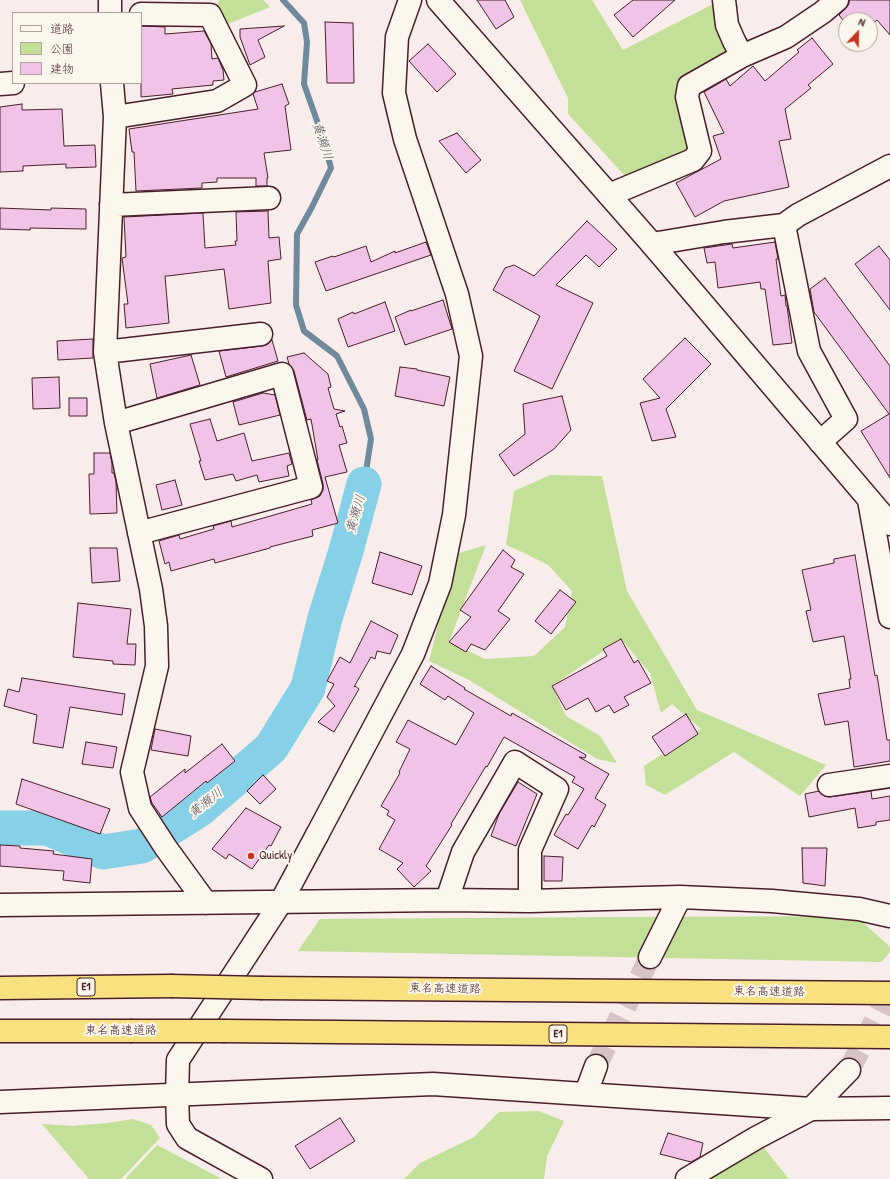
<!DOCTYPE html>
<meta charset="utf-8">
<style>
body{margin:0}
#map{position:relative;width:890px;height:1179px;overflow:hidden;background:#f9edeb;font-family:"Patrick Hand","Klee One",sans-serif}
canvas{display:block}
.legend{position:absolute;left:12px;top:12px;width:130px;height:72px;box-sizing:border-box;background:#fbf7ec;border:1px solid #b4a19f;margin:0;padding:5px 7px;list-style:none;font-size:12px;color:#4a1f2b}
.legend li{display:flex;align-items:center;gap:8px;height:20px}
.legend b{width:20px;border:1px solid #b4a19f}
.north{position:absolute;left:838px;top:12px;width:40px;height:40px;box-sizing:border-box;background:#fbf7ec;border:1px solid #b4a19f;border-radius:50%;rotate:22deg;font-size:11px;font-weight:700;line-height:16px;text-align:center;color:#4a1f2b}
.north::after{content:'';display:block;margin:auto;width:14px;height:18px;background:#c8321e;clip-path:polygon(50% 0,100% 100%,50% 72%,0 100%)}
</style>
<div id="map">
<canvas width="890" height="1179"></canvas>
<ul class="legend">
<li><b style="height:5px;background:#fbf7ec"></b>道路</li>
<li><b style="height:11px;background:#c2e098"></b>公園</li>
<li><b style="height:11px;background:#f1c3e6"></b>建物</li>
</ul>
<div class="north">N</div>
</div>
<script>
const g = document.querySelector('canvas').getContext('2d');
g.lineJoin = 'round';
function fill(path, color) {
  g.fillStyle = color;
  g.fill(path, 'evenodd');
}
function poly(rows) {
  const path = new Path2D();
  for (const r of rows) {
    path.moveTo(r[0], r[1]);
    for (let i = 2; i < r.length; i += 2) path.lineTo(r[i], r[i + 1]);
  }
  return path;
}
function stroke(path, color, width, dash) {
  g.strokeStyle = color;
  g.lineWidth = width;
  g.lineCap = dash ? 'butt' : 'round';
  g.setLineDash(dash || []);
  g.stroke(path);
}
function drawText(font, color, halo, rows, align = 'center') {
  g.font = font + ' "Patrick Hand","Klee One",sans-serif';
  g.lineWidth = 4;
  g.setLineDash([]);
  g.textBaseline = 'middle';
  g.strokeStyle = halo;
  g.fillStyle = color;
  for (const [text, x, y, turn = 0] of rows) {
    g.save();
    g.translate(x, y);
    g.rotate((+turn || 0) * Math.PI / 180);
    g.textAlign = isNaN(turn) ? turn : align;
    if (halo) g.strokeText(text, 0, 0);
    g.fillText(text, 0, 0);
    g.restore();
  }
}
const green = poly([
 [219,0,263,0,270,7,228,24,217,5],
 [520,0,592,0,623,50,715,3,730,57,687,97,696,150,627,178,568,114,568,98],
 [550,475,602,476,627,591,697,710,826,765,800,796,734,752,665,795,646,785,644,766,701,729,672,704,661,713,650,673,621,639,552,686,566,716,600,736,617,763,597,759,469,680,429,661,456,554,486,545,449,642,485,659,534,656,565,627,572,591,548,565,522,552,506,545,514,491],
 [856,916,890,947,890,952,881,962,298,951,320,919,614,917],
 [539,1111,564,1121,547,1156,544,1179,404,1179,420,1163,474,1137,499,1112],
 [133,1119,151,1125,160,1138,121,1179,89,1179,42,1124,72,1126,107,1123],
 [756,1138,789,1179,694,1179],
 [157,1145,222,1179,125,1179]
]);
const stream = poly([
 [283,0,304,23,307,42,304,84,322,135,331,168,312,207,297,234,296,305,304,331,337,356,364,409,371,439,364,484]
]);
const river = poly([
 [0,828,47,828,103,852,142,846,199,810,271,748,308,688,325,618,346,551,364,484]
]);
const building = poly([
 [477,0,505,0,514,17,496,29,477,0],
 [633,0,675,0,633,37,614,15,633,0],
 [849,0,890,0,890,35,877,20,870,26,870,20,846,20,846,24,839,15,845,9,849,4,849,0],
 [325,22,353,23,354,83,327,83,325,22],
 [141,26,165,27,165,34,204,31,211,44,212,59,218,58,223,70,224,80,213,81,213,85,172,89,173,94,141,97,141,26],
 [284,26,258,40,265,57,250,65,240,37,240,29,284,26],
 [812,38,833,64,808,85,811,88,785,109,791,139,779,141,789,187,724,201,695,217,676,183,721,159,713,136,724,133,704,92,726,79,730,86,753,66,765,81,799,52,797,50,812,38],
 [428,44,456,74,437,92,409,61,428,44],
 [282,84,289,104,285,106,291,150,264,153,268,178,267,178,267,186,256,186,256,178,217,178,217,182,202,183,202,188,136,191,134,152,132,152,129,129,258,109,253,94,255,92,282,84],
 [22,104,22,110,62,109,64,146,95,145,96,167,66,168,66,164,23,166,23,171,0,172,0,107,22,104],
 [457,133,481,160,466,173,439,141,457,133],
 [0,208,51,210,51,208,86,209,86,229,30,228,30,230,0,229,0,208],
 [268,211,269,238,279,237,281,259,268,261,271,303,229,309,224,269,168,276,165,276,169,323,126,328,124,304,128,304,122,258,126,257,124,217,203,213,205,248,236,245,235,241,237,241,236,212,268,211],
 [587,221,617,249,599,267,586,255,556,285,593,303,552,389,514,371,540,316,493,290,505,268,514,265,534,276,587,221],
 [426,242,431,255,326,291,315,262,333,256,334,257,366,246,371,262,395,251,395,253,426,242],
 [775,242,778,259,776,259,781,296,785,295,786,306,787,306,792,343,773,345,765,289,761,289,760,282,718,288,715,262,707,263,704,248,732,244,733,248,775,242],
 [879,246,890,260,890,310,855,264,879,246],
 [825,278,890,366,890,478,861,431,889,414,814,312,810,289,825,278],
 [443,300,452,329,405,345,395,317,411,310,411,311,443,300],
 [385,302,395,331,348,347,338,319,353,312,354,314,385,302],
 [685,338,711,364,666,409,676,437,652,441,640,403,660,398,643,379,685,338],
 [93,339,93,358,58,360,57,341,93,339],
 [272,340,278,361,226,377,219,351,262,346,268,344,272,340],
 [304,353,328,374,331,387,328,388,334,409,345,411,336,414,340,427,342,426,347,443,339,445,347,472,325,477,338,523,312,530,313,536,270,547,270,548,215,563,214,559,171,571,169,562,165,564,159,541,179,535,180,539,214,529,213,526,231,521,232,527,267,517,312,504,311,500,320,496,323,490,323,484,317,460,318,460,311,419,307,420,294,371,289,364,287,357,304,353],
 [191,355,200,385,157,398,150,364,191,355],
 [400,367,417,369,417,370,450,377,444,406,395,396,400,367],
 [59,377,60,408,33,409,32,378,59,377],
 [263,393,275,395,280,415,239,425,233,402,263,393],
 [562,396,571,430,554,449,514,476,499,455,525,434,523,404,562,396],
 [69,398,87,398,87,416,69,416,69,398],
 [210,419,217,441,244,433,252,461,289,453,292,464,287,466,289,476,259,482,257,475,236,481,233,474,205,480,199,461,201,461,190,424,210,419],
 [94,453,110,453,112,464,112,473,114,473,116,482,117,513,90,514,89,474,94,474,94,453],
 [175,480,182,505,162,510,156,485,175,480],
 [90,548,117,548,120,581,92,583,90,548],
 [503,550,515,560,511,567,524,574,498,611,510,619,485,650,471,644,466,652,449,642,471,617,460,610,503,550],
 [380,552,422,566,412,595,372,583,380,552],
 [855,555,875,676,877,675,887,740,890,740,890,761,854,767,848,721,825,725,818,694,850,688,849,679,851,679,844,636,813,642,806,611,811,610,802,570,834,563,834,559,855,555],
 [560,590,576,602,551,634,535,621,560,590],
 [78,603,131,609,127,644,136,644,135,665,113,664,113,661,73,657,78,603],
 [371,621,398,635,390,654,377,651,375,659,371,657,354,687,355,686,359,689,334,732,318,722,335,706,327,697,334,684,327,681,340,657,350,663,371,621],
 [621,639,634,663,638,660,651,683,624,697,629,705,614,713,609,705,596,712,588,698,566,710,552,686,607,656,603,649,621,639],
 [431,666,465,688,464,689,511,716,512,713,586,755,585,758,579,757,609,774,595,798,606,805,594,827,592,825,578,849,554,835,566,814,568,815,584,789,572,782,575,777,504,737,487,767,486,766,451,824,452,825,426,866,431,871,414,887,397,869,403,863,379,849,395,820,387,815,389,811,381,806,400,773,399,772,410,749,396,742,408,720,456,745,474,713,448,696,445,700,420,684,431,666],
 [22,678,125,694,122,715,70,707,63,748,33,743,37,715,4,706,8,689,19,692,22,678],
 [686,714,698,734,665,756,652,737,686,714],
 [155,729,191,736,188,756,151,750,155,729],
 [86,742,117,747,113,768,82,764,86,742],
 [222,744,235,761,207,783,206,781,162,817,152,803,150,797,185,769,185,773,222,744],
 [263,775,276,789,260,804,247,791,263,775],
 [22,779,110,809,100,834,16,804,22,779],
 [518,782,537,794,516,846,491,836,499,814,518,782],
 [819,791,824,796,830,797,871,791,872,799,890,796,890,820,876,822,876,825,858,828,855,808,809,817,805,794,819,791],
 [246,808,281,827,271,846,269,845,252,869,229,854,226,859,212,849,246,808],
 [0,845,20,846,20,848,54,851,53,854,92,859,90,883,63,880,64,871,0,866,0,845],
 [802,848,827,848,825,886,803,883,802,848],
 [544,856,563,857,562,881,544,881,544,856],
 [340,1118,355,1141,310,1169,295,1146,340,1118],
 [668,1133,703,1143,700,1157,691,1162,660,1154,668,1133]
]);
const streetTunnel = poly([
 [596,1066,650,957],
 [849,1070,890,992]
]);
const street = poly([
 [724,0,727,25,734,41,742,56],
 [110,13,110,0],
 [112,83,115,117,105,352,116,423,151,589,156,626,157,666,132,772,140,808,166,848,206,903],
 [0,84,13,83],
 [115,117,217,101,245,85,210,15,141,14],
 [609,195,693,160,700,151,687,97,689,86,742,56,786,37,823,12,837,0],
 [111,205,269,198],
 [784,225,809,351,846,419,820,442],
 [652,244,724,232,784,225,798,215,890,166],
 [105,352,261,334],
 [116,423,282,374,311,487,139,533],
 [869,500,890,617],
 [829,785,890,776],
 [317,835,413,654,440,584,454,515,471,356,457,294,405,139,394,93,397,37,410,0],
 [447,900,463,852,515,762,557,789,530,850,530,901],
 [0,905,447,900,530,901,680,897,772,901,859,909,890,916],
 [650,957,680,897],
 [586,1093,596,1066],
 [177,1095,178,1124,187,1138,261,1179],
 [687,1179,756,1138,811,1109,849,1070]
]);
const secondary = poly([
 [438,0,652,244,890,524],
 [177,1095,178,1060,281,902,317,835],
 [0,1102,433,1084,811,1109,890,1108]
]);
const highway = poly([
 [0,988,171,986],
 [263,988,890,993],
 [0,1031,130,1031],
 [225,1031,890,1037]
]);
const highwayBridge = poly([
 [171,986,263,988],
 [130,1031,225,1031]
]);
const markers = [
 [251,856,4,"#c8321e"]
];
const shields = [
 [86,987,18],
 [558,1034,18]
];
const shieldNames = [
 ["E1",86,987],
 ["E1",558,1034]
];
const poiNames = [
 ["Quickly",259,856]
];
const streetNames = [
 ["東名高速道路",445,989,1],
 ["東名高速道路",769,992,1],
 ["東名高速道路",121,1031]
];
const waterNames = [
 ["黄瀬川",322,141,72],
 ["黄瀬川",356,514,-74],
 ["黄瀬川",206,803,-38]
];
fill(green, '#c2e098');
stroke(stream, '#6f8a9c', 6);
stroke(river, '#87d1e8', 35);
fill(building, '#f1c3e6');
stroke(building, '#4a1f2b', 1);
stroke(streetTunnel, '#d6c4c5', 22, [22, 11]);
stroke(street, '#4a1f2b', 25);
stroke(secondary, '#4a1f2b', 25);
stroke(highway, '#4a1f2b', 25);
stroke(street, '#fbf7ec', 22);
stroke(secondary, '#fbf7ec', 22);
stroke(highway, '#fae180', 22);
stroke(highwayBridge, '#4a1f2b', 25, []);
stroke(highwayBridge, '#fae180', 22);
for (const [x, y, r, color] of markers) {
  const dot = new Path2D();
  dot.arc(x, y, r, 0, 2 * Math.PI);
  g.fillStyle = color;
  g.fill(dot);
  stroke(dot, '#fbf7ec', 1.5);
}
for (const [x, y, w] of shields) {
  const box = new Path2D();
  box.roundRect(x - w / 2, y - 9, w, 18, 3);
  g.fillStyle = '#fbf7ec';
  g.fill(box);
  stroke(box, '#4a1f2b', 1);
}
drawText('bold 11px', '#4a1f2b', null, shieldNames);
drawText('12px', '#4a1f2b', '#fbf7ec', poiNames, 'left');
drawText('12px', '#4a1f2b', '#fbf7ec', streetNames);
drawText('italic 13px', '#5c5464', '#fbf7ec', waterNames);
</script>
